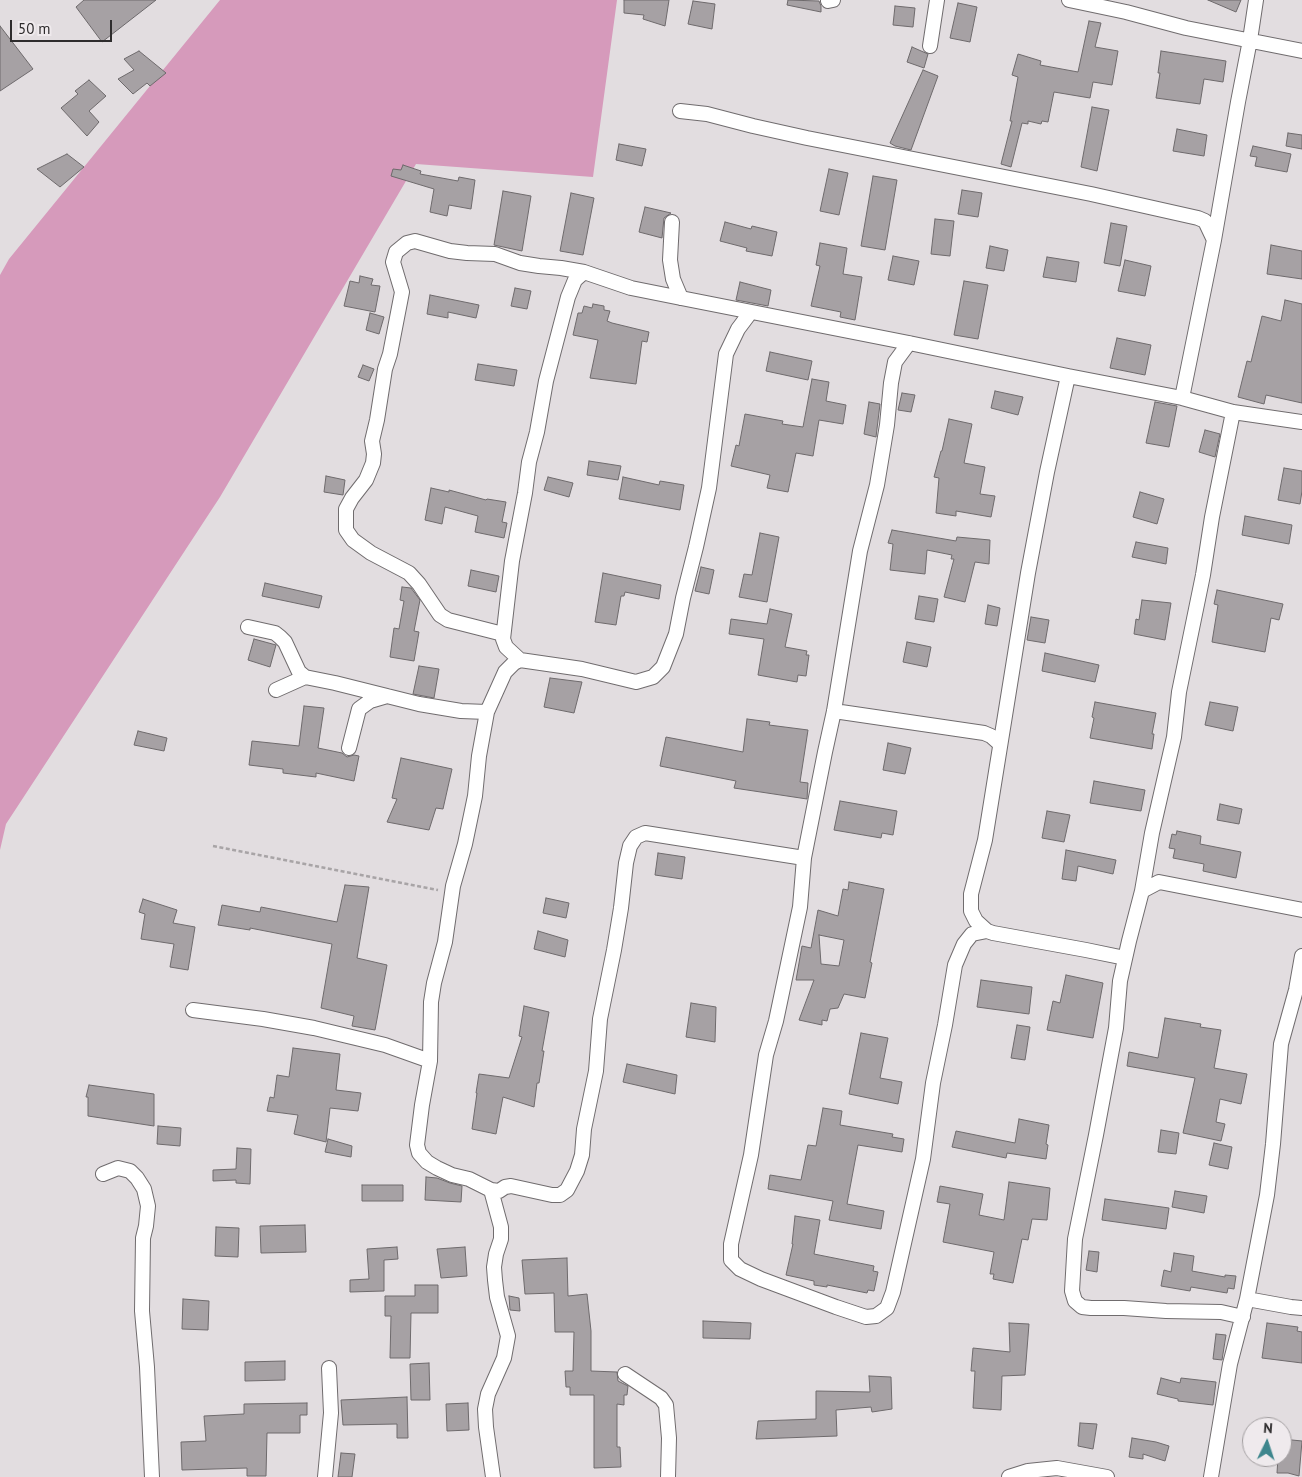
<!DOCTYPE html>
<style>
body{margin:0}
#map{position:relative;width:1302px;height:1477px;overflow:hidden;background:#e2dde0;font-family:"PT Sans",sans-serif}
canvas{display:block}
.north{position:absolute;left:1242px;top:1417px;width:50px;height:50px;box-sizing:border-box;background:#efeaed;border:1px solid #a29ea0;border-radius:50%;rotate:4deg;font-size:14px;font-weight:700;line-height:20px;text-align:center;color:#2e2c2d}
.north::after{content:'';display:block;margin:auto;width:18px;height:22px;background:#3e868d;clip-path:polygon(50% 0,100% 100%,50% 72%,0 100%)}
.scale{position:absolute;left:10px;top:20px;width:102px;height:22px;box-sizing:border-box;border:2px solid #2e2c2d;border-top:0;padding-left:6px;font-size:15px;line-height:18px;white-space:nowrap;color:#2e2c2d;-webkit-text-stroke:4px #efeaed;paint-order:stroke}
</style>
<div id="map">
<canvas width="1302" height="1477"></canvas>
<div class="north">N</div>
<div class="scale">50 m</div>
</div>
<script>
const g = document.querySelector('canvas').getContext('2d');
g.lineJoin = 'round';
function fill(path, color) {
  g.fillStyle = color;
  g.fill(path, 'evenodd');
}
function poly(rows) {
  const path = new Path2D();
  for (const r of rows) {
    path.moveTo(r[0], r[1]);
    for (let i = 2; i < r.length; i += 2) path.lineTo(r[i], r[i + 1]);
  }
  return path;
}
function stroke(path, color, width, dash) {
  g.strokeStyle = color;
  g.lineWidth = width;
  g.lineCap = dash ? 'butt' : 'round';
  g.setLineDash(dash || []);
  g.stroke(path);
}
const forest = poly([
 [220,0,617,0,593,177,416,164,220,497,6,824,0,850,0,275,9,259]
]);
const building = poly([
 [84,0,156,0,102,42,76,7,84,0],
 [624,0,669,0,665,26,643,19,644,15,624,13,624,0],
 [788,0,819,1,821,6,821,12,787,5,788,0],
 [1208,0,1241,0,1236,12,1208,0],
 [693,1,715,4,712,29,688,24,693,1],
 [958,3,977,7,970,42,950,38,958,3],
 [895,6,915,8,913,27,893,25,895,6],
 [1089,21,1101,23,1095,47,1118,51,1112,85,1093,82,1090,98,1054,92,1048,122,1042,121,1041,124,1028,121,1028,124,1022,123,1011,167,1001,164,1012,121,1010,121,1018,77,1012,75,1018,54,1041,61,1040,65,1078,72,1089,21],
 [0,26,33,69,0,91,0,26],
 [912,47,928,54,924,68,907,62,912,47],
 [139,51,166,73,150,86,147,83,133,94,118,79,134,70,124,59,139,51],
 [1161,51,1226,61,1223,82,1204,79,1200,104,1156,98,1160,73,1158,73,1161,51],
 [923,70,938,76,911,150,895,146,890,143,923,70],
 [89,80,106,96,89,111,99,122,87,136,61,108,78,94,75,91,89,80],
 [1092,107,1109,110,1097,171,1081,167,1092,107],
 [1177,129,1207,135,1204,156,1173,151,1177,129],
 [1288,133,1302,135,1302,149,1286,146,1288,133],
 [619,144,646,149,642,166,616,160,619,144],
 [1253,146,1291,154,1287,172,1255,166,1257,157,1250,156,1253,146],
 [67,154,84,167,60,187,37,169,67,154],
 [403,165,421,171,420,174,458,181,459,177,475,180,471,209,449,205,447,216,430,212,434,189,391,176,393,169,401,170,403,165],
 [829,169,848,173,839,215,820,211,829,169],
 [873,176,897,180,885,250,861,246,873,176],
 [962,190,982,193,978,217,958,214,962,190],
 [503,191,531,196,522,251,494,245,503,191],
 [571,193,594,198,583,255,560,251,571,193],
 [645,207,671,213,664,218,662,238,639,232,645,207],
 [935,219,954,221,950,256,931,254,935,219],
 [725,222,751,229,752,226,777,232,772,256,746,251,747,248,720,241,725,222],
 [1111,223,1127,226,1120,266,1104,263,1111,223],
 [820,243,847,248,843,274,862,277,855,320,840,317,841,312,811,306,820,266,816,265,820,243],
 [1271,245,1302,251,1302,279,1267,274,1271,245],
 [990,246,1008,250,1004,271,986,268,990,246],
 [893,256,919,261,914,285,888,280,893,256],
 [1047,257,1079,262,1076,282,1043,277,1047,257],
 [1125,260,1151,266,1145,296,1118,291,1125,260],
 [360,276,373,279,371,285,380,286,375,312,344,306,350,281,359,283,360,276],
 [964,281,988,285,978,339,954,335,964,281],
 [740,282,771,290,768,306,736,300,740,282],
 [515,288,531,291,527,309,511,306,515,288],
 [430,295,479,305,476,318,448,312,448,318,427,314,430,295],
 [1285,300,1302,304,1302,403,1266,395,1264,404,1238,397,1247,361,1251,362,1262,316,1281,321,1285,300],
 [593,304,604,306,604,310,610,311,607,321,612,323,649,332,647,342,642,341,636,384,590,378,598,340,573,335,578,313,582,313,584,306,592,308,593,304],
 [370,313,384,317,379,334,366,330,370,313],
 [1117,338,1151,345,1145,375,1110,368,1117,338],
 [770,352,812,361,808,380,766,371,770,352],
 [478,364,517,370,514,386,475,380,478,364],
 [363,365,374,369,369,381,358,377,363,365],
 [812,379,829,382,826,401,846,405,843,424,819,420,813,456,796,453,788,492,767,488,770,475,731,466,736,445,739,446,745,414,783,421,782,424,803,427,812,379],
 [995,391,1023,397,1018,415,991,408,995,391],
 [902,393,915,395,911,412,898,410,902,393],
 [869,402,880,404,876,437,864,434,869,402],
 [1155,402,1177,406,1169,447,1146,443,1155,402],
 [949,419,972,424,964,463,985,467,980,494,995,496,991,517,956,511,956,516,936,513,939,478,934,477,941,451,942,451,949,419],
 [1205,430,1220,434,1215,457,1199,452,1205,430],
 [589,461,621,466,618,480,587,475,589,461],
 [1284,468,1302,471,1302,491,1300,504,1278,500,1284,468],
 [326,476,345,480,343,495,324,492,326,476],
 [548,477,573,483,569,497,544,490,548,477],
 [623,477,659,485,660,481,684,485,680,510,619,499,623,477],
 [431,488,449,492,449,490,486,500,487,499,506,502,502,522,507,523,504,538,475,532,478,516,445,507,442,524,425,520,431,488],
 [1140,492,1164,499,1157,524,1133,517,1140,492],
 [1245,516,1292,525,1289,544,1242,535,1245,516],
 [892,530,956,541,957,537,990,540,989,564,975,562,965,602,944,597,954,559,951,559,952,555,927,550,925,574,890,570,893,544,888,543,892,530],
 [760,533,779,537,767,602,739,597,744,574,752,575,760,533],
 [1136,542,1168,548,1166,564,1132,557,1136,542],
 [701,567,714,570,709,594,695,591,701,567],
 [471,570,499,576,496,592,468,586,471,570],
 [603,573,661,585,659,599,625,592,624,596,621,596,616,625,595,622,603,573],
 [265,583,322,596,319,608,262,596,265,583],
 [402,587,411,588,420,600,414,631,419,632,414,661,390,657,394,628,399,629,404,601,400,600,402,587],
 [1217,590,1283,604,1279,620,1271,618,1265,652,1212,642,1218,605,1214,604,1217,590],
 [919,596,938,599,934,622,915,619,919,596],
 [1142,600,1171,603,1165,640,1134,634,1136,619,1139,620,1142,600],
 [988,605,1000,608,997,626,985,624,988,605],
 [770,609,792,614,785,647,807,651,806,655,809,655,806,676,798,675,797,682,758,675,764,639,729,634,731,619,767,624,770,609],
 [1031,617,1049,620,1045,643,1027,640,1031,617],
 [254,639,276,645,270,667,248,660,254,639],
 [907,642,931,647,927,667,903,662,907,642],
 [1045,653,1099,665,1095,682,1042,671,1045,653],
 [419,666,439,669,434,698,413,694,419,666],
 [550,678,582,682,574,713,544,707,550,678],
 [1095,702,1156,713,1152,734,1154,734,1152,749,1090,738,1094,718,1092,717,1095,702],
 [1210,702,1238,707,1233,731,1205,725,1210,702],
 [304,706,324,708,318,748,342,753,347,757,354,755,359,756,354,781,316,773,316,777,283,773,283,769,249,765,252,741,299,746,304,706],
 [747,719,770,722,769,725,808,730,800,782,808,783,807,799,734,788,736,781,660,766,666,737,743,752,747,719],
 [138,731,167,738,164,751,134,745,138,731],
 [888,743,911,748,905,774,883,770,888,743],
 [401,758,452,769,443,809,436,808,429,830,387,822,397,799,392,798,401,758],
 [1094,781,1145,790,1141,811,1090,803,1094,781],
 [840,801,897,811,893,835,882,833,881,838,834,830,840,801],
 [1220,804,1242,809,1239,824,1217,820,1220,804],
 [1047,811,1070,815,1064,842,1042,838,1047,811],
 [1177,831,1201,836,1200,844,1241,852,1236,878,1203,871,1204,864,1173,858,1175,849,1169,848,1172,834,1176,835,1177,831],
 [1066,850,1116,860,1113,874,1078,866,1076,881,1062,879,1066,850],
 [658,853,685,857,682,879,655,875,658,853],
 [849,882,884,889,870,962,872,963,865,998,844,994,838,1008,830,1009,827,1021,822,1020,822,1025,799,1020,814,980,796,980,802,946,811,948,818,910,838,916,843,889,848,890,849,882],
 [819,935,844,940,839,966,821,964,819,935],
 [345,885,369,887,357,958,387,965,375,1030,352,1026,354,1016,321,1008,332,944,250,928,250,930,218,925,222,905,260,912,261,907,337,922,345,885],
 [546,898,569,903,566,918,543,913,546,898],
 [143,899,177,910,173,923,195,927,188,970,170,967,174,944,141,939,145,914,139,912,143,899],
 [538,931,568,940,565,957,534,949,538,931],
 [1066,975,1103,983,1093,1038,1047,1030,1053,1001,1060,1003,1066,975],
 [981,980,1032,987,1029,1014,977,1007,981,980],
 [691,1003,716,1007,715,1042,686,1037,691,1003],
 [524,1006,549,1012,542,1051,544,1051,539,1083,537,1083,534,1107,503,1097,496,1134,472,1129,477,1093,476,1093,479,1074,509,1078,522,1037,519,1036,524,1006],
 [1165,1018,1201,1024,1200,1027,1221,1030,1214,1068,1247,1074,1241,1104,1220,1099,1216,1122,1225,1124,1221,1141,1183,1133,1195,1078,1127,1066,1129,1052,1158,1058,1165,1018],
 [1017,1025,1030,1027,1025,1060,1011,1058,1017,1025],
 [861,1033,888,1038,880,1078,902,1082,898,1104,849,1094,861,1033],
 [293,1048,340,1054,336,1090,361,1093,358,1111,330,1108,326,1142,294,1134,298,1115,267,1111,270,1097,274,1098,277,1075,289,1077,293,1048],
 [627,1064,677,1075,675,1094,623,1082,627,1064],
 [89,1085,154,1094,154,1126,88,1116,88,1097,86,1097,89,1085],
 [823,1108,842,1111,840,1125,893,1134,892,1137,904,1139,902,1152,858,1145,847,1204,884,1211,881,1229,829,1220,833,1201,768,1189,770,1175,801,1180,808,1145,816,1146,823,1108],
 [1019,1119,1049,1125,1046,1144,1048,1145,1046,1159,1007,1153,1006,1158,952,1147,956,1131,1015,1143,1019,1119],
 [158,1126,181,1128,180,1146,157,1144,158,1126],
 [1161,1130,1179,1133,1176,1154,1158,1152,1161,1130],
 [328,1139,352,1146,351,1157,325,1152,328,1139],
 [1214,1143,1232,1147,1228,1169,1209,1165,1214,1143],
 [237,1148,251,1149,250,1184,236,1183,236,1180,213,1181,213,1170,236,1169,237,1148],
 [426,1177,437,1178,450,1183,462,1186,461,1202,425,1200,426,1177],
 [1009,1182,1050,1188,1047,1220,1032,1219,1028,1240,1022,1239,1013,1283,993,1279,994,1274,990,1274,994,1252,943,1242,950,1204,937,1202,940,1186,983,1194,979,1215,1004,1220,1009,1182],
 [362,1185,403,1185,403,1201,362,1201,362,1185],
 [1175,1191,1207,1196,1204,1213,1172,1207,1175,1191],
 [1105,1199,1169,1208,1166,1229,1102,1220,1105,1199],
 [795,1216,820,1220,814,1254,874,1266,873,1271,878,1272,874,1291,868,1290,867,1293,827,1285,827,1287,814,1285,814,1281,786,1275,793,1244,792,1244,795,1216],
 [305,1225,306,1252,261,1253,260,1226,305,1225],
 [216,1227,239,1228,238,1257,215,1256,216,1227],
 [397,1247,398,1259,384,1260,384,1291,350,1292,350,1280,369,1279,367,1249,397,1247],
 [465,1247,467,1276,441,1278,437,1249,465,1247],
 [1089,1251,1099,1252,1097,1272,1086,1270,1089,1251],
 [1174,1253,1194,1256,1192,1271,1225,1277,1225,1275,1236,1276,1234,1289,1228,1288,1227,1293,1191,1287,1190,1291,1161,1286,1164,1270,1171,1272,1174,1253],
 [567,1258,568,1296,587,1294,591,1331,591,1371,617,1372,618,1381,628,1386,627,1395,624,1395,624,1405,617,1404,617,1447,620,1447,621,1467,594,1468,594,1395,570,1395,570,1387,566,1387,565,1371,573,1371,574,1332,555,1332,554,1293,525,1294,522,1260,567,1258],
 [415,1285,438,1285,438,1313,411,1313,410,1358,390,1358,391,1316,385,1316,385,1296,415,1296,415,1285],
 [509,1296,519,1298,520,1311,510,1310,509,1296],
 [183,1299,209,1301,208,1330,182,1329,183,1299],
 [703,1321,751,1323,750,1339,703,1338,703,1321],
 [1009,1323,1029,1324,1025,1375,1002,1376,1001,1410,973,1408,975,1371,971,1371,973,1348,1010,1352,1009,1323],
 [1267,1323,1298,1327,1297,1331,1302,1332,1302,1363,1262,1358,1267,1323],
 [1216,1334,1226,1335,1222,1360,1213,1359,1216,1334],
 [285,1361,285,1380,245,1381,245,1362,285,1361],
 [429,1363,430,1400,411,1400,410,1364,429,1363],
 [869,1376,891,1377,892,1409,872,1412,871,1407,836,1410,837,1436,756,1439,758,1421,816,1419,816,1391,870,1392,869,1376],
 [1161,1378,1180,1383,1181,1378,1216,1382,1213,1405,1178,1401,1178,1399,1157,1394,1161,1378],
 [407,1397,408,1438,397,1438,397,1424,343,1425,341,1400,407,1397],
 [307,1403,307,1415,300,1415,300,1433,267,1433,266,1476,247,1476,247,1468,182,1470,181,1442,206,1441,204,1416,244,1414,244,1404,307,1403],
 [468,1403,469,1430,447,1431,446,1404,468,1403],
 [1080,1423,1097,1424,1093,1449,1078,1446,1080,1423],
 [1132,1438,1156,1442,1169,1446,1165,1461,1143,1454,1143,1459,1129,1457,1132,1438],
 [1282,1439,1302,1441,1299,1476,1288,1473,1277,1473,1278,1457,1282,1457,1282,1439],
 [341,1453,355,1454,352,1477,338,1477,341,1453]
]);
const path = poly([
 [213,846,438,890]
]);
const minor = poly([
 [1069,0,1126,12,1186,28,1302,51],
 [828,1,833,0],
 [930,46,937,0],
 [680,111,707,114,753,126,807,138,1091,194,1198,218,1205,221,1214,240],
 [672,222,670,260,673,279,681,298],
 [750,313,738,329,726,354,709,488,696,547,683,598,676,634,663,667,653,677,636,682,582,669,520,660,514,663,505,672,487,712,479,756,475,796,465,844,453,886,445,942,434,983,431,1002,430,1061,422,1105,417,1145,419,1153,427,1162,437,1168,452,1175,469,1179,491,1190,499,1191,505,1187,511,1186,552,1195,560,1195,567,1190,577,1171,582,1155,584,1129,596,1071,600,1019,614,950,621,908,626,863,630,846,636,837,645,833,804,858],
 [909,343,895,362,891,383,887,425,877,485,860,551,834,711,825,752,804,858,800,907,776,1021,766,1055,751,1155,731,1244,731,1260,740,1269,761,1279,836,1307,866,1317,876,1316,887,1308,893,1292,923,1159,933,1083,945,1025,955,965,964,944,972,934,987,931],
 [1068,376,1047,472,1028,573,985,840,971,894,971,911,976,921,987,931,993,933,1086,950,1125,958],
 [1182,398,1214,240,1238,102,1250,40,1256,0],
 [1233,412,1212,517,1203,575,1179,692,1174,737,1152,833,1142,891,1129,941,1120,981,1116,1028,1096,1135,1075,1239,1072,1291,1075,1301,1082,1307,1091,1308,1124,1308,1166,1311,1221,1312,1243,1317],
 [248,627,275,633,280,637,285,642,299,672,305,677,335,683,419,704,461,711,487,712],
 [503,634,448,620,440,615,419,584,409,573,371,553,353,540,346,530,346,509,352,498,366,480,373,463,374,454,372,441,377,420,385,369,390,354,402,292,393,262,396,252,407,243,415,241,450,251,467,253,495,254,520,263,539,266,561,268,584,272,631,288,681,298,909,343,1068,376,1182,398,1233,412,1302,422],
 [520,660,506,647,503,639,512,561,525,493,529,462,537,432,546,381,568,297,575,280,584,272],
 [276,690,305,677],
 [834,711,984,733,991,736,1000,744],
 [349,748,359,709,370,701,387,696],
 [1142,891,1159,882,1302,910],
 [193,1010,263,1019,314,1028,385,1045,430,1061],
 [103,1174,118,1168,130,1171,137,1178,144,1189,148,1206,146,1226,143,1238,142,1311,147,1367,152,1477],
 [491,1190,501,1227,501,1239,496,1254,494,1267,495,1280,497,1297,508,1336,504,1358,488,1394,485,1409,486,1427,493,1477],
 [1247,1299,1291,1307,1302,1308],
 [625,1374,661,1398,666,1405,669,1438,668,1477],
 [325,1477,331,1413,329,1368],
 [1009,1477,1028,1471,1057,1468,1107,1477],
 [1211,1477,1230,1364,1247,1299,1267,1195,1273,1144,1281,1044,1296,990,1302,956]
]);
fill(forest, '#d69abb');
fill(building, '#a6a1a4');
stroke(building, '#6e6a6c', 1);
stroke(minor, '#706c6e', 16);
stroke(path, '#a8a4a6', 2.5, [4, 2.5]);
stroke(minor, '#fff', 14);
</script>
